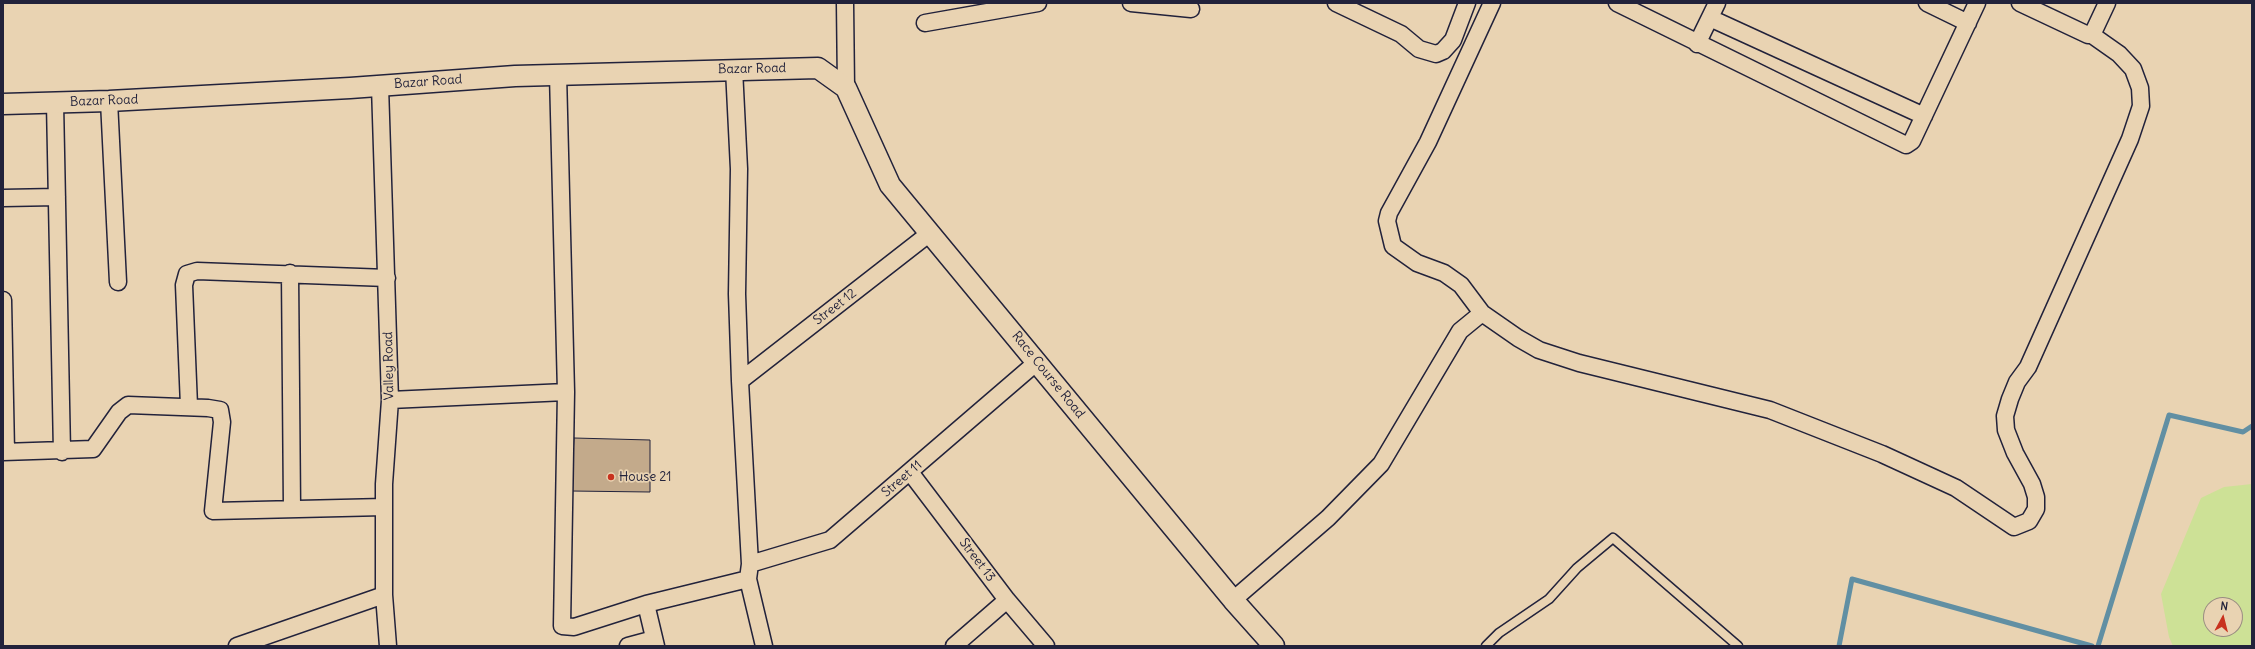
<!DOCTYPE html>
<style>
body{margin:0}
#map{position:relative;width:2255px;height:649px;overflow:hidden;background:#e9d3b2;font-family:Delius,sans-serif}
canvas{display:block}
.frame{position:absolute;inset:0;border:4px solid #22223b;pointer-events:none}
.north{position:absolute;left:2203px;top:597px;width:40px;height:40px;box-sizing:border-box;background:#e9d3b2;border:1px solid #998c82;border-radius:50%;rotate:7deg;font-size:11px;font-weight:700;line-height:16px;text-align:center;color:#22223b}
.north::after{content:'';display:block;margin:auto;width:14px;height:18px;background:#c8321e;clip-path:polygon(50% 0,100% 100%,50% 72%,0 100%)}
</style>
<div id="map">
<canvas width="2255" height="649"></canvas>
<div class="frame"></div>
<div class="north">N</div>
</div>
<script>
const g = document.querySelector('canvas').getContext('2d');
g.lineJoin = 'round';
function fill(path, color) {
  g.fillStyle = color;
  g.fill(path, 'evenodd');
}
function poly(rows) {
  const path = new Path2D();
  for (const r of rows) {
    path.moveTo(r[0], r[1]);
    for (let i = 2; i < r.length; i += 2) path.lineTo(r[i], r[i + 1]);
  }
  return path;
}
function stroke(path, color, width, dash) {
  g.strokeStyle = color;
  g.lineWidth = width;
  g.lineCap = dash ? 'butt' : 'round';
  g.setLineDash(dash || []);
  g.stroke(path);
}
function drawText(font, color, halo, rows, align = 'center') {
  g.font = font + ' Delius,sans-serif';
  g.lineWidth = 3.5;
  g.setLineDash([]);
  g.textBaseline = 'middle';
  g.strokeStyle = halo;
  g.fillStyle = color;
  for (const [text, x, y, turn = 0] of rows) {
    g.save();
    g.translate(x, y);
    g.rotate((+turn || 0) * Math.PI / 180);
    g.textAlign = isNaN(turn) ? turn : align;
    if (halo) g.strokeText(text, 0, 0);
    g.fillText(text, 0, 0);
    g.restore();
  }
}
const green = poly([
 [2252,484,2252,646,2173,646,2169,637,2161,594,2201,498,2224,487],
 [2211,605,2235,605,2235,629,2211,629]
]);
const stream = poly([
 [1839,646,1852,579,2092,646],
 [2098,646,2169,415,2243,432,2252,426]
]);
const building = poly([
 [574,438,650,440,650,492,571,491,574,438]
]);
const service = poly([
 [1486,646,1499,633,1549,599,1577,568,1613,538,1738,646]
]);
const minor = poly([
 [845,3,846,88],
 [1131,3,1191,9],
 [1336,3,1401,34,1419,49,1436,54,1443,51,1453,40,1467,3],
 [1617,3,1906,145,1912,141,1977,3],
 [1927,3,1968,23],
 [1710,18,1924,116],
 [925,23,1038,3],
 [2092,35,2107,3],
 [1697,44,1717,3],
 [734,69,739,169,737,294,740,381,750,564,748,579,764,646],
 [558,74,566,392,562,626,574,627,646,604,748,579],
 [380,86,390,400,384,484,384,595,388,646],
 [109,101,118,282],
 [55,103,62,452],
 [3,198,57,197],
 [290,273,292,508],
 [3,300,6,452],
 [1482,313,1518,338,1539,350,1579,363,1770,410,1882,454,1956,488,2014,527,2029,521,2036,509,2036,497,2032,484,2015,453,2006,430,2005,416,2010,399,2017,382,2028,367,2130,139,2141,106,2140,88,2133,69,2119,54,2092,35,2088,35,2020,3],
 [740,381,930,233],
 [390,400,566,392],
 [189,406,184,285,187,274,197,271,387,278],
 [3,452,93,449,119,412,128,405,208,408,220,410,222,422,213,511,384,507],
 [910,472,1007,600,1046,646],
 [750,564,830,540,1037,362],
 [1233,600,1328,518,1381,464,1460,331,1482,313,1461,285,1444,273,1417,263,1393,246,1387,221,1389,213,1428,142,1492,3],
 [646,604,656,646],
 [237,646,384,595],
 [628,646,654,639],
 [954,646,1007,600]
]);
const tertiary = poly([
 [3,104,109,101,350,88,515,76,818,68,846,88,890,185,1233,600,1274,646]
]);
const markers = [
 [611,477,4,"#c8321e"]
];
const streetNames = [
 ["Bazar Road",752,69,-1],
 ["Bazar Road",428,82,-4],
 ["Bazar Road",104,101,-2],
 ["Street 12",835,307,-38],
 ["Valley Road",389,366,-91],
 ["Race Course Road",1048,375,51],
 ["Street 11",902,479,-41],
 ["Street 13",977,560,53]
];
const poiNames = [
 ["House 21",619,477]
];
fill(green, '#cde196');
stroke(stream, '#618fa3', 5);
fill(building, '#c3aa8b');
stroke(building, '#22223b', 1);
stroke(service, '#22223b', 11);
stroke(minor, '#22223b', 19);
stroke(tertiary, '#22223b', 23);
stroke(service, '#e9d3b2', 8);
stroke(minor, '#e9d3b2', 16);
stroke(tertiary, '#e9d3b2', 20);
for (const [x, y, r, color] of markers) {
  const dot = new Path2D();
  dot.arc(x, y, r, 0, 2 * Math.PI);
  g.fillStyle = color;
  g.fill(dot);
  stroke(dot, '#e9d3b2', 1.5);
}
drawText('13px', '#22223b', '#e9d3b2', streetNames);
drawText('13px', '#22223b', '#e9d3b2', poiNames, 'left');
</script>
